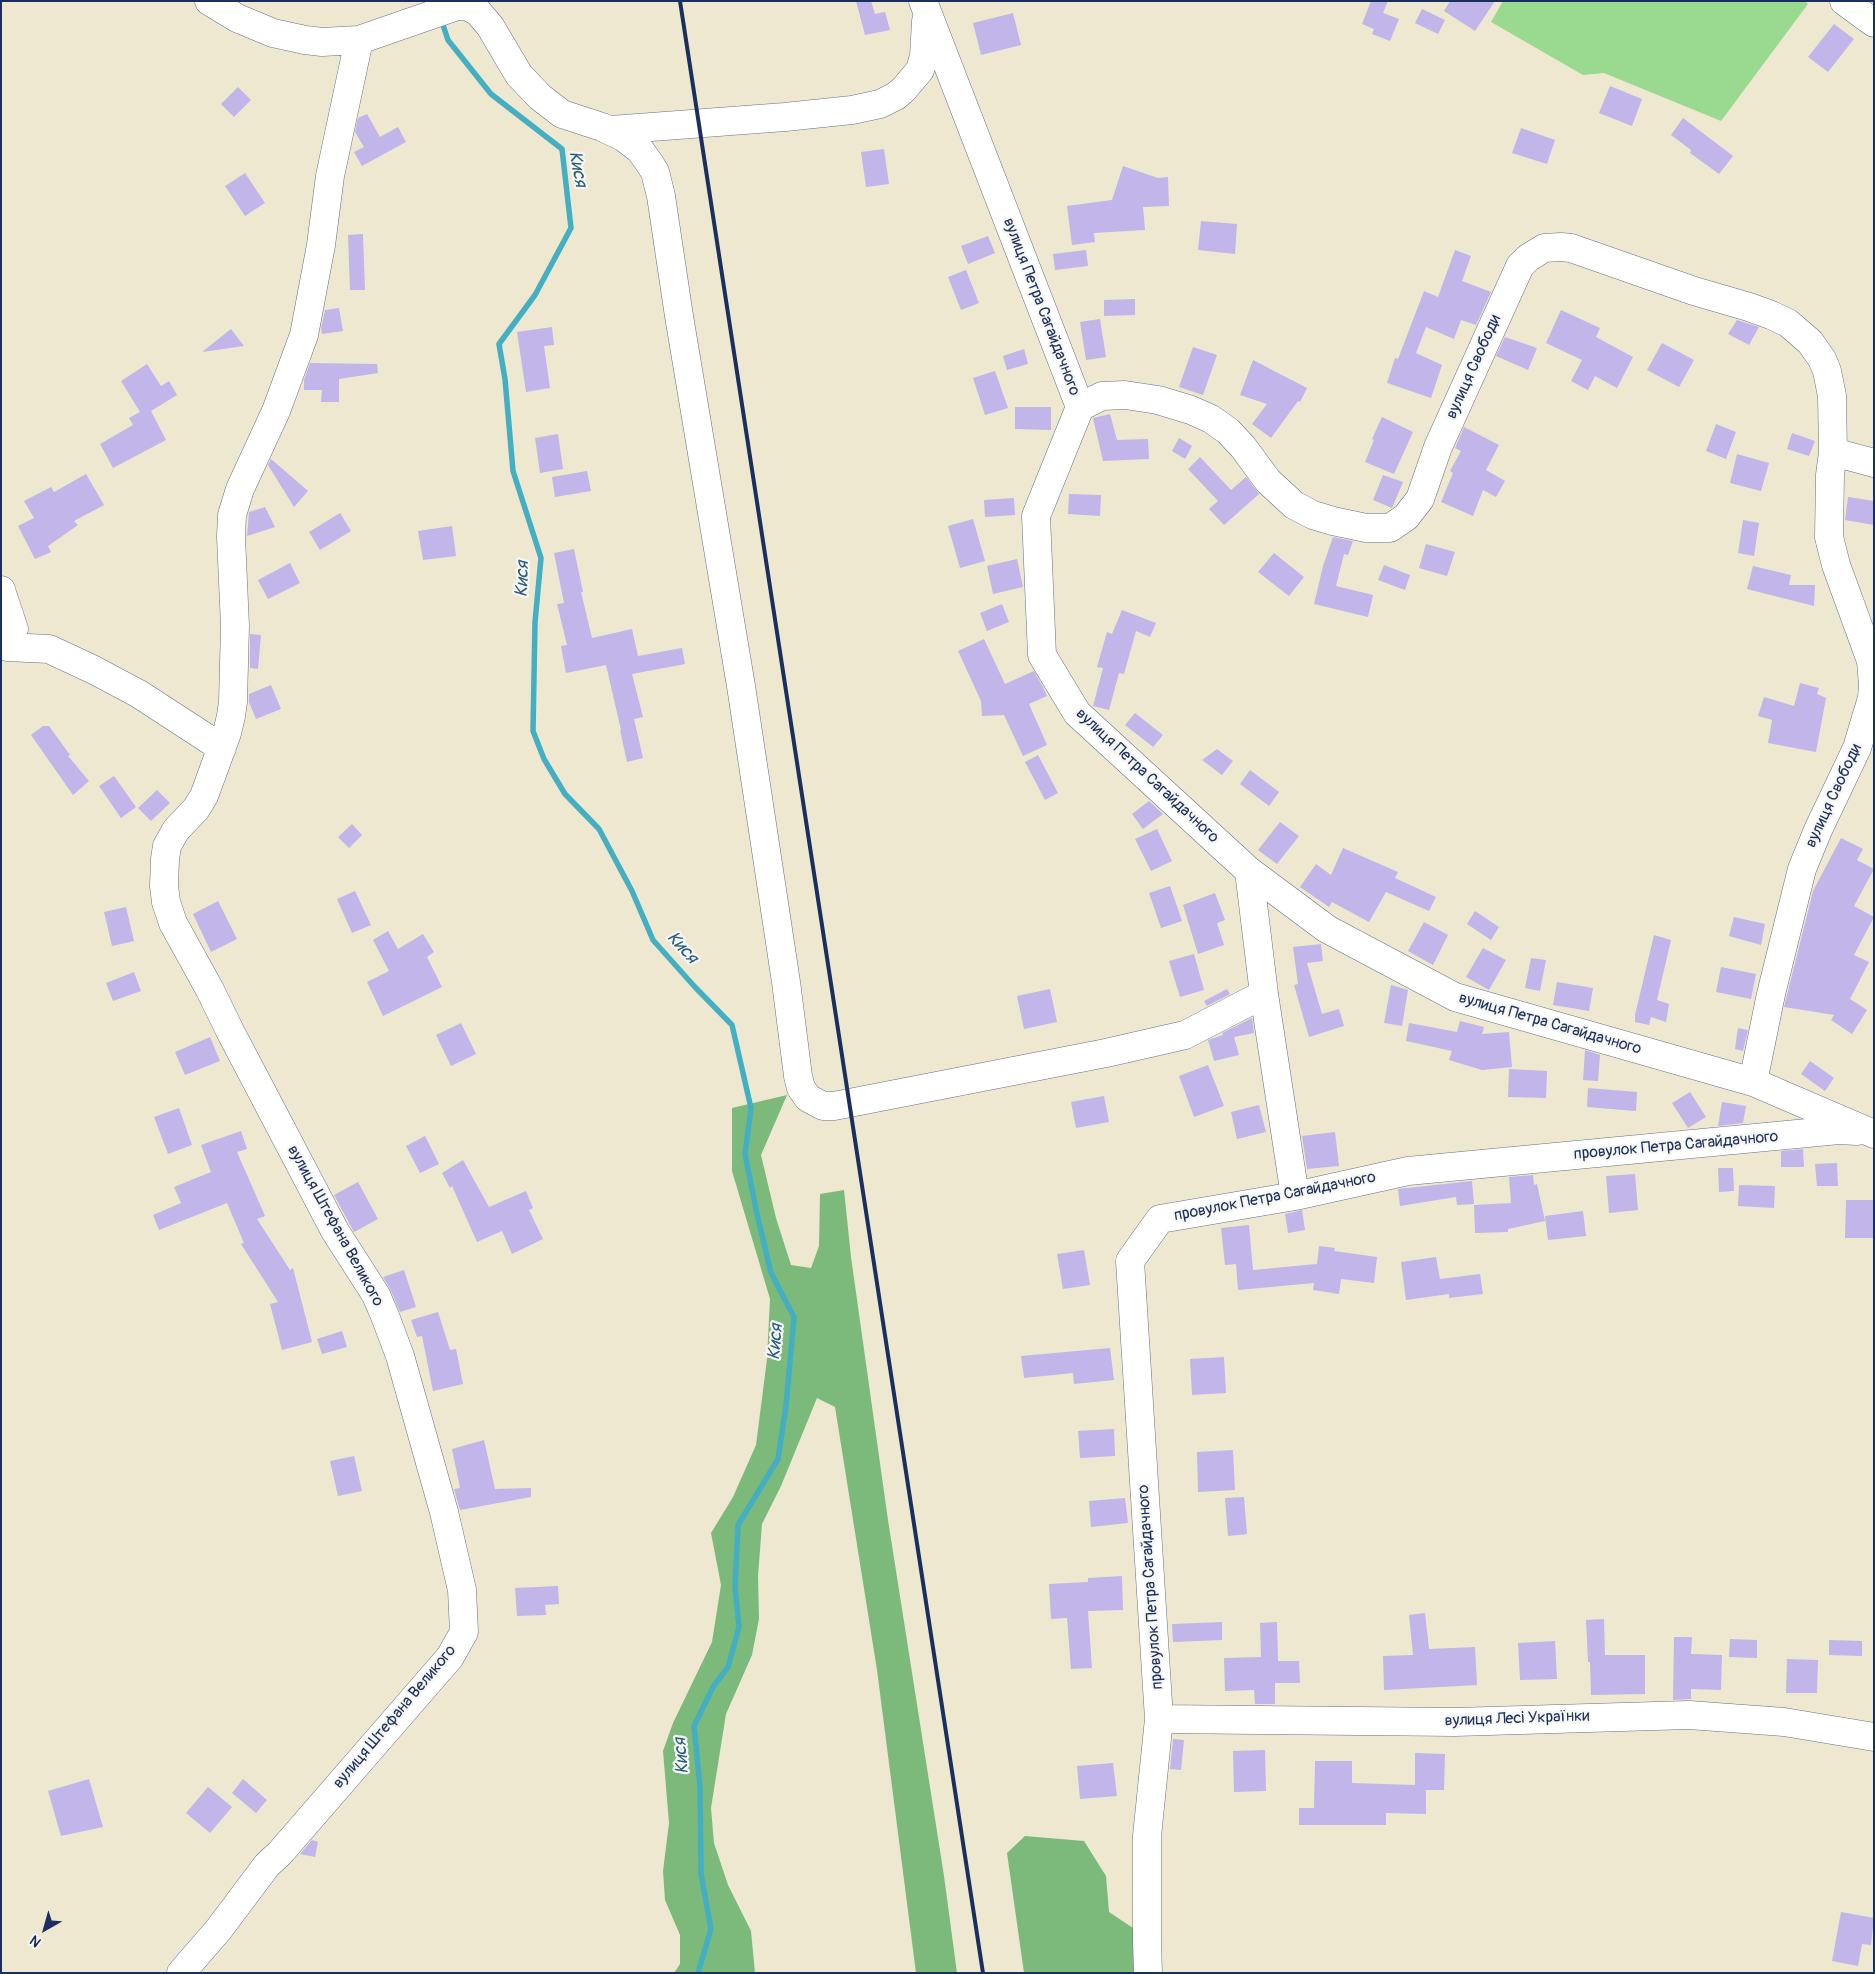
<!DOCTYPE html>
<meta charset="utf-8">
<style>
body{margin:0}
#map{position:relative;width:1875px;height:1974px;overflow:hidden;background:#eee8d0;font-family:Pangolin,sans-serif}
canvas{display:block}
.frame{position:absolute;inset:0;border:2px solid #1b2f5e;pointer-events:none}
.north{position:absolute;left:20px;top:1904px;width:50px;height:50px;-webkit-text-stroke:4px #f6f6f2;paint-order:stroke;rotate:218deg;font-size:14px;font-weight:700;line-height:20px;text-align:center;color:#1b2f5e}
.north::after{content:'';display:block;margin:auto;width:18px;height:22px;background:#1b2f5e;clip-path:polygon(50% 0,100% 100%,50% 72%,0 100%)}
</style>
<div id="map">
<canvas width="1875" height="1974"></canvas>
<div class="frame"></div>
<div class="north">N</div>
</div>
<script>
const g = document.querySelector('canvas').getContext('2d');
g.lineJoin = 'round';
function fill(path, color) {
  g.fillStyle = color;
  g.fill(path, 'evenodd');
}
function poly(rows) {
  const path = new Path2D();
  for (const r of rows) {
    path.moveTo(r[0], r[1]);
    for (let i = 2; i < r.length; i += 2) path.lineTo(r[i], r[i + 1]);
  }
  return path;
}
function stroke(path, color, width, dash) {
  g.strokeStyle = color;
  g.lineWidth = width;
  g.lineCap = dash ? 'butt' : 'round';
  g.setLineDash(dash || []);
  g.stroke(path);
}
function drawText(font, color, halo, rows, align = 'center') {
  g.font = font + ' Pangolin,sans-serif';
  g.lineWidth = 4.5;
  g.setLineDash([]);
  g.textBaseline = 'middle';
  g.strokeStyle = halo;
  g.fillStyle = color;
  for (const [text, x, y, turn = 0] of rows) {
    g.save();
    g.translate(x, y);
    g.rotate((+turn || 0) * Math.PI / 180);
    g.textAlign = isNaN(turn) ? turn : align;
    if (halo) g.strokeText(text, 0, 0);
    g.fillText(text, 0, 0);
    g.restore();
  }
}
const green = poly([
 [1503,1,1805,1,1808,4,1721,121,1604,73,1583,75,1491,22]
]);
const forest = poly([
 [787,1095,761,1155,776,1218,791,1265,811,1268,819,1246,820,1194,844,1190,851,1257,888,1520,944,1876,957,1973,916,1973,877,1670,835,1407,817,1398,781,1486,762,1524,758,1576,759,1619,752,1655,726,1714,711,1808,714,1843,728,1885,751,1931,755,1973,674,1973,680,1964,680,1935,665,1900,663,1871,669,1823,663,1751,673,1723,712,1642,721,1585,711,1533,733,1497,756,1445,767,1359,770,1299,732,1171,732,1108],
 [1025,1836,1084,1841,1106,1876,1109,1912,1136,1930,1138,1973,1024,1973,1007,1853]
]);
const stream = poly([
 [441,19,448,40,491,94,562,149,571,228,535,295,499,344,505,379,513,471,541,558,535,622,533,731,544,759,565,794,599,829,632,891,653,940,694,986,732,1025,751,1108,745,1154,757,1214,771,1273,794,1317,786,1406,778,1459,738,1525,735,1586,739,1627,728,1667,713,1687,694,1726,700,1787,701,1874,711,1929,698,1973]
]);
const building = poly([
 [856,1,871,1,875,14,885,12,890,30,865,35],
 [1371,1,1388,1,1383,13,1399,19,1390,41,1372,34,1374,29,1362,24],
 [1450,1,1495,1,1475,31,1444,11],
 [1422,9,1445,20,1438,34,1415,23],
 [1013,13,1021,45,981,55,973,23],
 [1834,24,1854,39,1828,72,1808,57],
 [1610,86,1642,99,1632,126,1599,113],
 [238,87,251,100,234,117,221,104],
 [367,114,380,137,398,127,406,142,362,166,354,152,364,147,355,132,358,118],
 [1683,118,1733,156,1719,174,1690,153,1691,150,1671,135],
 [1521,128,1555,140,1547,164,1512,153],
 [884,149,889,184,866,187,861,152],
 [1123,166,1158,178,1168,177,1169,206,1143,207,1145,230,1094,233,1095,242,1072,245,1067,206,1112,200],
 [245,173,265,203,245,216,225,186],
 [1201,221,1237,224,1235,254,1198,250],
 [363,234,365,290,350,290,348,235],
 [988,236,995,253,968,264,961,246],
 [1086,250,1088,266,1055,270,1053,254],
 [1455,250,1471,256,1462,281,1491,292,1476,325,1461,320,1454,339,1426,327,1416,353,1442,365,1431,398,1387,383,1395,358,1398,359,1424,291,1438,297],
 [966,270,979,303,961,310,948,277],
 [1135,299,1135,315,1104,316,1104,300],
 [339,308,343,331,322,334,321,328,325,310],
 [1561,310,1600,328,1596,337,1633,357,1617,388,1595,376,1588,390,1571,381,1582,360,1546,343],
 [1100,319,1106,357,1086,360,1080,322],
 [1737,320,1759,327,1749,345,1728,334],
 [552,327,554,345,544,346,550,388,526,392,517,332],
 [231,329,244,346,202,352],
 [1505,337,1537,348,1528,370,1496,356],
 [1662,343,1694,360,1679,387,1647,370],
 [1193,347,1217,355,1203,395,1179,387],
 [1024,349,1028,364,1007,370,1003,356],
 [1253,360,1307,388,1300,402,1298,401,1271,438,1252,424,1267,404,1240,395],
 [310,363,377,364,378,373,339,379,339,402,321,402,322,390,304,390,304,380],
 [147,364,161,386,169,381,177,395,151,411,166,440,113,468,100,444,133,425,129,418,140,412,121,381],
 [995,371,1008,408,985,415,973,378],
 [1015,407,1051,407,1051,430,1015,429],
 [1110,414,1117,440,1148,439,1149,459,1103,461,1093,418],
 [1382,417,1413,432,1394,474,1365,462,1374,440,1372,439],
 [1716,424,1736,432,1726,459,1706,451],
 [1464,427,1499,445,1486,470,1505,481,1496,497,1483,490,1473,516,1441,502,1453,473,1450,471,1461,451,1455,448],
 [1792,433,1815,441,1809,456,1787,449],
 [558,434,563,469,540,473,535,438],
 [1179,438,1192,446,1185,459,1172,451],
 [1737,454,1769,463,1761,491,1730,483],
 [1200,457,1231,490,1246,477,1259,494,1224,525,1209,509,1218,501,1188,469],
 [271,459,308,491,294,507,268,465],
 [587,471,591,491,555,497,552,477],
 [86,474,104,505,74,521,78,525,48,546,51,552,35,559,18,526,34,518,24,501,51,487,54,492],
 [1383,475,1403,482,1392,508,1373,500],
 [1069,494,1101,495,1100,516,1068,514],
 [1848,497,1874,501,1874,525,1845,520],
 [1014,498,1015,515,985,517,984,500],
 [265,507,275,527,247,536,249,512],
 [340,513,351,531,320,550,309,532],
 [973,519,985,561,960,568,948,526],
 [1743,520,1759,523,1754,556,1738,553],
 [452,526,456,556,423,560,418,531],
 [1333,537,1353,541,1348,555,1344,554,1336,586,1373,595,1368,617,1314,604,1323,566],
 [1426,544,1455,552,1447,576,1419,568],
 [574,549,583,592,581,592,592,638,632,629,638,656,682,648,685,664,632,674,643,717,634,719,643,758,627,762,620,730,621,730,606,665,566,673,561,646,567,645,557,604,564,603,554,553],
 [1274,553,1304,577,1289,596,1258,572],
 [1017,559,1023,587,993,594,987,566],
 [290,563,300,583,268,599,258,580],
 [1384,565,1410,575,1405,590,1378,580],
 [1753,566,1791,575,1789,585,1815,585,1814,606,1747,589],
 [1002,604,1009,622,987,631,980,613],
 [1122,610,1156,623,1150,637,1136,631,1124,674,1119,673,1109,710,1093,706,1103,668,1097,667,1107,632,1112,634],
 [250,634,261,635,258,669,250,668],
 [984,639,1005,684,1034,671,1043,687,1047,696,1029,704,1047,745,1023,756,1004,715,982,716,981,701,958,651],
 [1800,683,1819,688,1817,694,1826,698,1816,752,1768,743,1772,720,1758,716,1764,697,1794,706],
 [271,685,281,709,256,719,249,702,249,694],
 [1135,713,1163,735,1153,747,1125,725],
 [43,726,49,726,70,755,68,756,89,781,73,795,31,735],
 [1217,749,1233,761,1222,775,1202,760],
 [1038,755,1058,793,1045,800,1025,762],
 [1250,770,1279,792,1269,806,1240,784],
 [114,776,136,807,121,818,99,786],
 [157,790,170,803,151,821,138,808],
 [1149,801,1163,814,1143,829,1132,814],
 [1280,822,1299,836,1277,864,1258,850],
 [352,824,362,835,349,848,338,837],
 [1157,829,1172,861,1151,871,1135,839],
 [1841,838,1863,849,1857,860,1874,869,1854,906,1874,917,1854,955,1869,962,1850,999,1867,1010,1852,1034,1831,1020,1834,1015,1784,1007,1813,891],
 [1343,848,1398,872,1395,878,1436,897,1429,911,1386,892,1369,922,1332,902,1329,907,1300,887,1316,864,1331,875],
 [1170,886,1182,921,1161,928,1149,893],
 [355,891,371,925,352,933,337,899],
 [1215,893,1225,920,1217,923,1224,945,1198,954,1183,905],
 [218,901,237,939,211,952,193,914],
 [126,907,134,941,112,946,104,912],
 [1475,911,1499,927,1491,940,1467,924],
 [1734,917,1765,924,1761,945,1729,936],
 [1424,922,1448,935,1433,965,1408,951],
 [388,931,398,949,423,934,434,952,427,957,442,987,383,1016,367,982,389,971,373,940],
 [1654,935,1671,940,1657,1000,1669,1004,1666,1022,1651,1017,1649,1025,1635,1022,1635,1015],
 [1321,944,1323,961,1307,963,1322,1014,1339,1009,1344,1026,1309,1037,1294,985,1298,984,1293,947],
 [1483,948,1506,960,1489,990,1466,977],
 [1194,954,1204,990,1180,997,1169,961],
 [1531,958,1546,960,1540,991,1525,988],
 [1721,967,1756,974,1751,999,1716,992],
 [134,972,141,991,113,1001,106,983],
 [1557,982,1593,988,1589,1011,1553,1005],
 [1391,985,1408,990,1402,1026,1384,1023],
 [1050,989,1057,1022,1024,1029,1017,996],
 [1227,989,1230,994,1207,1006,1204,1001],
 [1252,1018,1254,1033,1234,1037,1239,1055,1214,1061,1208,1040,1223,1035,1222,1033],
 [1460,1021,1484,1027,1482,1034,1509,1032,1512,1067,1482,1070,1449,1060,1452,1051,1406,1041,1409,1023,1457,1032],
 [461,1023,476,1054,451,1066,436,1035],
 [1738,1028,1748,1030,1743,1051,1735,1049],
 [210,1037,220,1061,185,1075,175,1052],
 [1585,1050,1600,1055,1598,1081,1583,1080],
 [1810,1061,1834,1078,1825,1091,1801,1074],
 [1208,1065,1224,1106,1194,1117,1179,1076],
 [1509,1069,1547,1071,1546,1098,1508,1097],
 [1588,1088,1637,1092,1636,1111,1587,1107],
 [1690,1092,1706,1117,1688,1128,1672,1103],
 [1104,1096,1109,1122,1076,1128,1071,1102],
 [1722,1102,1746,1106,1743,1123,1718,1126],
 [1259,1105,1266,1132,1237,1139,1231,1112],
 [179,1108,192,1145,168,1154,154,1117],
 [241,1131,247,1149,237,1152,265,1216,257,1219,290,1270,293,1268,312,1342,282,1350,270,1304,278,1302,241,1244,244,1243,227,1203,159,1230,153,1215,181,1203,174,1187,211,1172,201,1145],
 [1335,1132,1339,1166,1307,1169,1302,1136],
 [425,1136,439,1164,420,1173,406,1146],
 [1803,1149,1804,1167,1781,1167,1781,1151],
 [463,1160,489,1207,526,1191,533,1208,529,1210,543,1239,512,1254,502,1231,477,1242,452,1186,450,1188,442,1173],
 [1837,1163,1838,1186,1817,1186,1815,1164],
 [1718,1168,1733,1168,1734,1191,1719,1192],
 [1635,1174,1638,1210,1609,1213,1606,1176],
 [1533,1175,1534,1185,1537,1184,1545,1221,1508,1229,1508,1232,1475,1233,1474,1205,1511,1203,1509,1177],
 [1472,1181,1474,1204,1457,1205,1456,1197,1400,1206,1398,1189],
 [358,1182,378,1219,354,1232,334,1195],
 [1739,1185,1775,1186,1774,1208,1738,1206],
 [1846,1200,1874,1200,1874,1238,1845,1238],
 [1302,1210,1305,1230,1288,1233,1285,1214],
 [1583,1211,1586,1236,1548,1240,1545,1216],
 [1249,1225,1253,1270,1317,1264,1319,1246,1335,1248,1334,1251,1377,1257,1374,1283,1341,1279,1339,1294,1313,1290,1314,1283,1238,1290,1236,1264,1225,1265,1221,1228],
 [1084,1250,1090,1285,1063,1289,1057,1254],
 [1436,1257,1440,1279,1480,1274,1483,1294,1449,1298,1449,1294,1406,1300,1401,1262],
 [404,1270,416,1307,400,1312,390,1289,383,1277],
 [438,1312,450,1350,456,1349,463,1384,433,1391,422,1336,417,1337,411,1320],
 [342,1331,347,1347,322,1354,317,1339],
 [1110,1348,1114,1380,1074,1384,1073,1373,1024,1378,1021,1356],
 [1224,1357,1226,1393,1192,1395,1190,1359],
 [1114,1429,1115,1456,1080,1458,1078,1431],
 [484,1440,495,1489,531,1488,531,1497,460,1510,454,1489,460,1488,452,1449],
 [1233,1450,1235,1490,1198,1492,1197,1452],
 [354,1456,362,1491,338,1496,330,1461],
 [1244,1497,1247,1534,1228,1536,1225,1498],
 [1125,1498,1128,1523,1091,1527,1089,1501],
 [1122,1576,1123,1610,1088,1611,1092,1668,1071,1669,1067,1618,1051,1619,1049,1584,1088,1582,1088,1578],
 [558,1586,559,1604,545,1605,546,1615,517,1616,515,1588],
 [1425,1613,1429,1649,1475,1647,1477,1685,1384,1690,1383,1656,1413,1655,1409,1615],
 [1604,1619,1605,1655,1645,1655,1645,1694,1591,1695,1590,1662,1588,1662,1586,1620],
 [1222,1622,1222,1640,1173,1642,1172,1624],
 [1277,1622,1278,1661,1299,1661,1300,1683,1275,1683,1275,1704,1255,1704,1254,1690,1225,1691,1224,1658,1261,1657,1260,1623],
 [1674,1637,1692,1637,1691,1654,1722,1655,1721,1690,1691,1689,1691,1699,1673,1700],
 [1730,1639,1757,1640,1757,1658,1729,1657],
 [1829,1640,1862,1641,1862,1656,1829,1655],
 [1555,1641,1557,1679,1520,1680,1518,1643],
 [1787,1659,1818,1660,1817,1693,1786,1693],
 [1173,1739,1184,1740,1181,1770,1170,1769],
 [1265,1750,1266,1791,1234,1792,1233,1751],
 [1415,1753,1445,1754,1444,1790,1426,1790,1426,1814,1386,1813,1386,1825,1299,1825,1299,1808,1314,1808,1315,1761,1352,1761,1352,1783,1415,1785],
 [1113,1763,1117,1796,1080,1799,1077,1766],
 [89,1779,103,1827,61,1836,48,1791],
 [243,1779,267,1800,256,1813,232,1793],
 [208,1787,232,1807,210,1833,186,1813],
 [312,1840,318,1842,315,1857,300,1854],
 [1841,1912,1874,1918,1871,1945,1862,1944,1858,1966,1832,1961]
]);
const minor = poly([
 [209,1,237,18,273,33,305,40,322,42,359,40,457,6,467,6,478,12,490,26,519,75,540,97,562,114,602,127,623,137,640,150,650,164,655,172,661,196,679,316,741,686,786,982,798,1076,801,1088,808,1098,823,1106,834,1106,1106,1053,1185,1035,1264,994],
 [923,1,1080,407,1036,516,1042,655,1077,713,1249,871,1327,929,1455,997,1753,1082,1874,1134],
 [1844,1,1874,23],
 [611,130,785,117,852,110,880,104,896,96,904,89,920,70,924,56,926,21],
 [1080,407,1102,396,1125,395,1158,400,1191,410,1211,419,1228,431,1243,447,1268,481,1294,505,1313,515,1333,521,1366,528,1390,528,1406,517,1420,499,1438,447,1520,266,1528,258,1544,248,1561,247,1571,248,1694,291,1749,307,1771,315,1788,323,1810,342,1822,359,1827,371,1832,396,1833,452,1874,463],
 [1,590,14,629,7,647],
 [1,644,7,647,49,649,94,670,139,694,222,748],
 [1249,871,1264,994,1295,1196],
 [1753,1082,1771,994,1802,869,1818,830,1857,748,1872,698,1873,685,1871,661,1836,565,1829,537,1830,475,1833,452],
 [1159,1719,1455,1722,1689,1715,1784,1722,1874,1737],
 [181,1973,219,1929,267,1865,280,1853,450,1657,464,1632,462,1590,444,1512,400,1356,385,1316,376,1295,335,1231,230,1031,210,990,173,923,166,902,164,886,165,859,167,846,176,830,196,809,204,796,227,733,231,716,233,702,235,626,231,537,232,515,240,489,276,411,304,335,321,245,330,176,359,40],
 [1148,1973,1147,1941,1147,1836,1159,1719,1130,1261,1160,1219,1295,1196,1408,1171,1839,1130,1857,1131]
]);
const rail = poly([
 [680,1,983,1973]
]);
const streetNames = [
 ["вулиця Петра Сагайдачного",1041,307,69],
 ["вулиця Свободи",1474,367,-66],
 ["вулиця Петра Сагайдачного",1147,776,43],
 ["вулиця Свободи",1834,796,-65],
 ["вулиця Петра Сагайдачного",1550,1024,16],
 ["провулок Петра Сагайдачного",1676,1146,-5],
 ["провулок Петра Сагайдачного",1275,1197,-11],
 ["вулиця Штефана Великого",335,1226,61],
 ["провулок Петра Сагайдачного",1151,1587,-94],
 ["вулиця Штефана Великого",395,1717,-50],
 ["вулиця Лесі Українки",1517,1719,-2]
];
const waterNames = [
 ["Кися",577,169,79],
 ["Кися",523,579,-88],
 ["Кися",682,948,48],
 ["Кися",776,1342,-85],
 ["Кися",682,1756,-95]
];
fill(green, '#9ada90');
fill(forest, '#7bba7a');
stroke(stream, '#44afc3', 5.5);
fill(building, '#c1b5ea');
stroke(minor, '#657086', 29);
stroke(minor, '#fff', 28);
stroke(rail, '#1b2f5e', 4);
drawText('16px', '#1b2f5e', '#f6f6f2', streetNames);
drawText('italic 18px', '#295c81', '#f6f6f2', waterNames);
</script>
